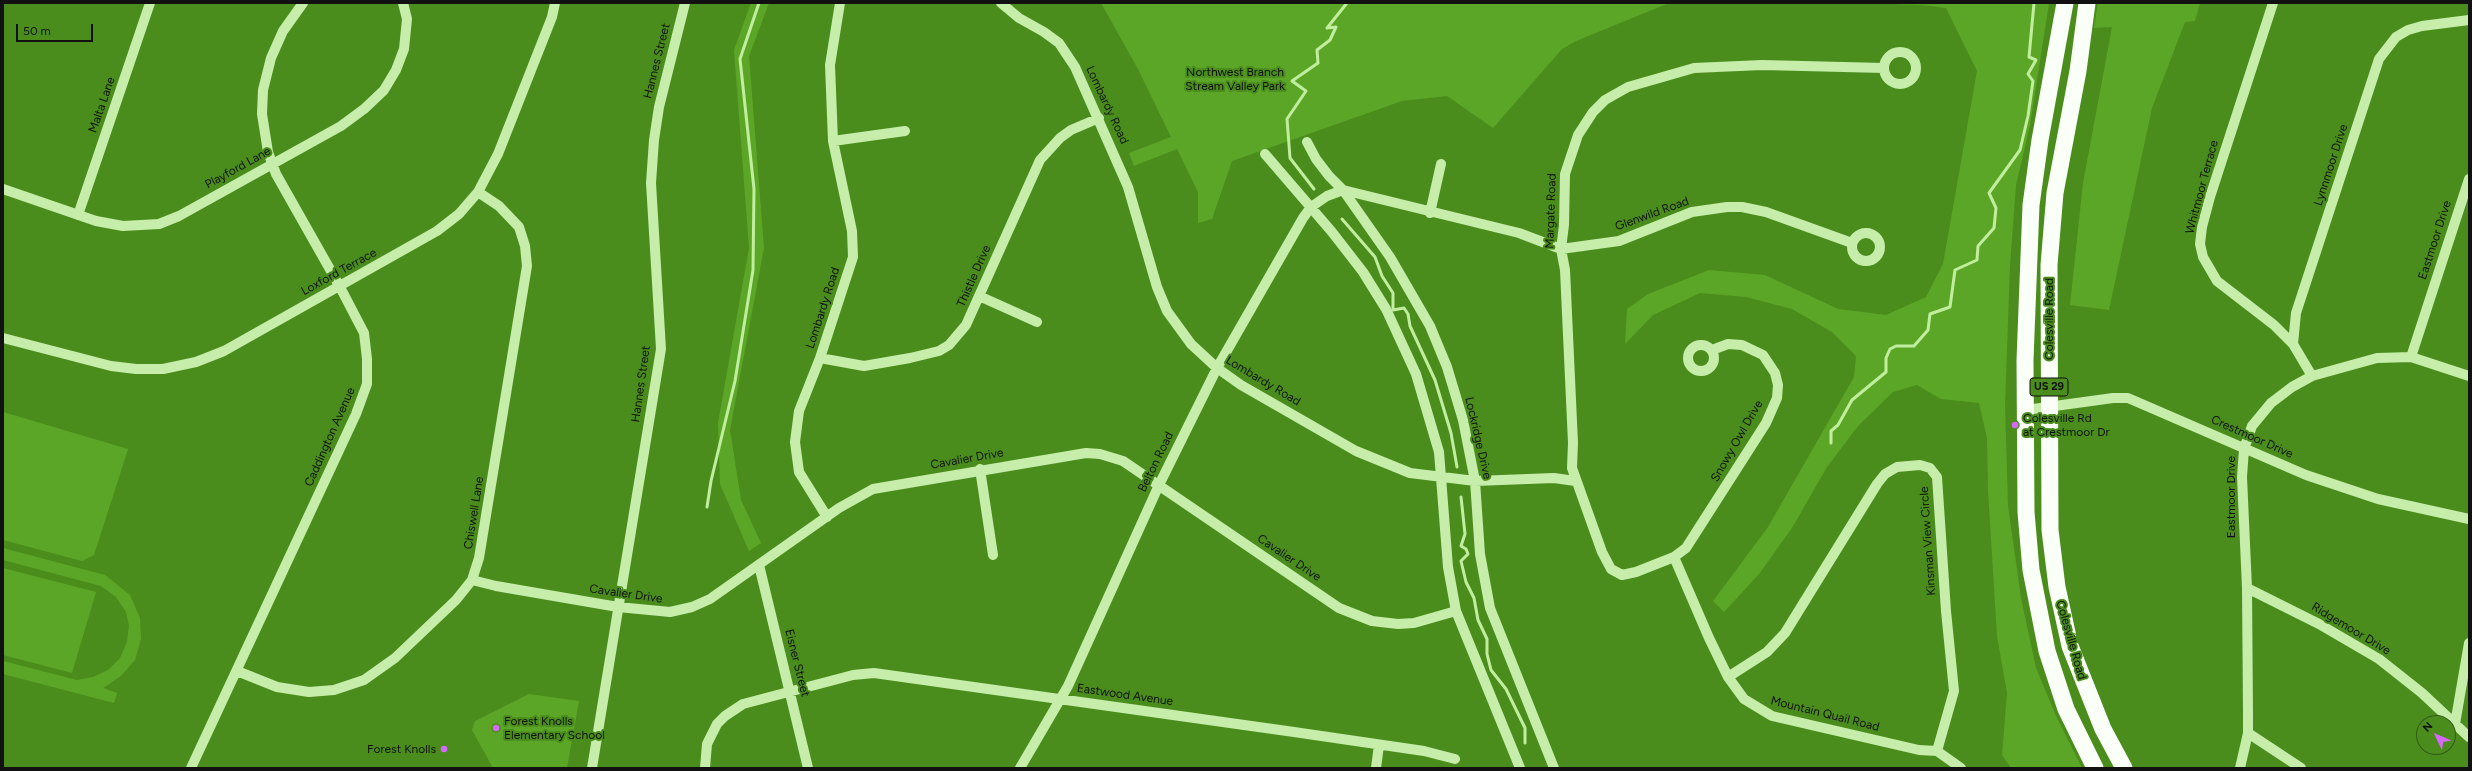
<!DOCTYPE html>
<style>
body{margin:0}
#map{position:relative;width:2472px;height:771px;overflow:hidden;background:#4a8d1d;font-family:Figtree,sans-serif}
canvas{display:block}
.frame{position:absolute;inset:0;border:4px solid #111;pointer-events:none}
.north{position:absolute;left:2416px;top:715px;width:40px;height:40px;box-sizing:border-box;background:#4a8d1d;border:1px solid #335b18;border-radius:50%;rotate:314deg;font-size:11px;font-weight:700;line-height:16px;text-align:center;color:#111}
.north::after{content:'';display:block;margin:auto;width:14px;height:18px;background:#d669fc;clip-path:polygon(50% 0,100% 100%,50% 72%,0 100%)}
.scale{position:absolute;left:16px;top:24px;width:77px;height:18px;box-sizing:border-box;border:2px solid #111;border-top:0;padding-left:5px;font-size:12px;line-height:14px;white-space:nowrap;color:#111;-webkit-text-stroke:3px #4a8d1d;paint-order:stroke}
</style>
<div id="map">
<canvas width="2472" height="771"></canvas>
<div class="frame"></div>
<div class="north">N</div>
<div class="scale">50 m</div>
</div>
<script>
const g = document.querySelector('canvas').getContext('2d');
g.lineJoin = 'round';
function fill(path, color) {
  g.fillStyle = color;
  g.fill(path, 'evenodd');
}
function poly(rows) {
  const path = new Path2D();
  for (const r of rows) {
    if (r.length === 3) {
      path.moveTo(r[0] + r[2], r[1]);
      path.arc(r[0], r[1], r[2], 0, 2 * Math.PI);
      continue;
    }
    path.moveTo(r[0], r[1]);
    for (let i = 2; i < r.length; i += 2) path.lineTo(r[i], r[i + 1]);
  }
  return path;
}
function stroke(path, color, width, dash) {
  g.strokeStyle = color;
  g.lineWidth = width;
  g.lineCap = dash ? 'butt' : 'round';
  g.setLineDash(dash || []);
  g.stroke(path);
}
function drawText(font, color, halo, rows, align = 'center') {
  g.font = font + ' Figtree,sans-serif';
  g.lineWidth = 4;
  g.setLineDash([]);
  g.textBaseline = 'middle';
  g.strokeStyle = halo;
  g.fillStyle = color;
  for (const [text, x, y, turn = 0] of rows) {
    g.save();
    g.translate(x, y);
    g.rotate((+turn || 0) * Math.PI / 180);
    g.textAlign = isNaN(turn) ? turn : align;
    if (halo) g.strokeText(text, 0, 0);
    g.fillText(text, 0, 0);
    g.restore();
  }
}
const green = poly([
 [751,3,769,3,749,56,764,248,730,430,741,500,761,543,749,551,720,484,718,423,749,248,734,50],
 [1101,3,1669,3,1576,41,1562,49,1493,128,1447,96,1402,101,1232,161,1212,219,1198,223,1198,192,1177,149,1134,166,1129,153,1171,137,1138,69],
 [1856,3,2049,3,2030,125,2016,185,2010,265,2005,405,2008,506,2021,598,2036,668,2056,716,2082,768,2011,768,2002,755,2007,693,1997,636,1988,490,1987,438,1979,403,1941,399,1917,385,1893,392,1858,426,1827,467,1792,528,1759,574,1724,612,1713,601,1768,527,1854,377,1856,356,1832,332,1792,309,1746,297,1700,293,1653,315,1625,344,1627,309,1648,294,1709,270,1765,275,1838,309,1886,315,1926,297,1943,264,1977,71,1946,8,1923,5],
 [2098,3,2200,3,2195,21,2185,22,2152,108,2109,310,2070,305,2083,183,2112,27,2094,28],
 [3,412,128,449,94,555,82,561,3,540],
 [3,548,105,575,130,595,140,618,141,639,135,660,121,676,103,688,117,693,114,703,3,674,3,661,77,680,93,677,108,670,120,658,127,642,129,626,126,612,116,597,101,586,3,560],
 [3,568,96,592,72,673,3,655],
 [529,694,579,701,567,768,493,768,472,730,475,721]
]);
const stream = poly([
 [1314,189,1290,158,1287,119,1306,91,1292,81,1318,63,1317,50,1330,40,1336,27,1327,28,1347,3],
 [1342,219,1375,257,1382,276,1393,293,1393,310,1404,308,1408,314,1410,326,1435,380,1451,433,1457,467],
 [1831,443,1831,431,1838,425,1852,400,1886,372,1886,358,1890,349,1896,346,1914,346,1928,330,1930,314,1950,307,1955,270,1977,260,1978,246,1994,228,1996,208,1989,193,2020,150,2028,116,2033,81,2028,74,2036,60,2029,57,2034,3],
 [1461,497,1465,534,1461,546,1466,549,1468,554,1461,561,1466,582,1474,598,1478,620,1487,639,1487,654,1491,670,1506,689,1525,728,1525,743],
 [707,507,711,481,735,381,753,270,754,189,740,59,759,3]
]);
const minor = poly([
 [1001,3,1019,18,1044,32,1059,43,1075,67,1128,187,1157,287,1167,311,1191,344,1217,368,1241,385,1356,451,1410,473,1475,481,1554,478,1575,481],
 [2273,3,2210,197,2202,227,2200,244,2203,257,2217,281,2274,325,2293,344],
 [1900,68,16],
 [833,141,905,131],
 [1307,142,1316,159,1329,176,1343,190,1390,257,1430,326,1447,367,1463,420,1475,481,1480,554,1490,608,1554,768],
 [1265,154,1332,232,1363,272,1386,309,1416,374,1439,452,1448,567,1456,611,1520,768],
 [3,189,96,221,123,226,159,224,179,216,341,126,364,109,384,90,396,70,404,49,407,19,403,3],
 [1343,190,1519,233,1561,249,1619,241,1692,212,1727,207,1742,207,1766,212,1852,243],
 [1430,213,1441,164],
 [78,215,150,3],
 [1866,247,14],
 [979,296,1037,322],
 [3,338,111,366,136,369,163,369,196,362,224,351,437,231,459,214,478,192,498,154,552,17,555,3],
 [1701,358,13],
 [1712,350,1728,344,1742,345,1763,355,1775,373,1778,385,1777,398,1766,423,1686,548,1674,557,1636,572,1622,575,1611,569,1602,552,1572,468,1573,443,1565,270,1561,249,1564,225,1565,174,1578,135,1593,112,1605,100,1628,87,1694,68,1762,65,1884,68],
 [2411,357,2469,179],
 [820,358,864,366,910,358,939,351,949,345,966,325,1040,160,1060,138,1071,130,1099,118],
 [2312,376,2293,344,2296,313,2379,59,2396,37,2408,30,2422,26,2469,20],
 [2026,410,2113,398,2128,398,2306,475,2378,499,2469,519],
 [980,469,993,555],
 [827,517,799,472,795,442,799,411,820,358,853,257,852,231,833,141,830,65,840,3],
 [1674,557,1709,638,1728,677,1744,699,1772,716,1919,750,1937,751,1961,768],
 [759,565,808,768],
 [472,580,496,586,618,607,670,612,692,607,710,599,839,508,873,489,1086,453,1100,454,1123,461,1339,608,1372,621,1398,624,1414,623,1456,611],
 [2247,588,2319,624,2379,659,2422,693,2469,737],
 [237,671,277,687,309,692,334,690,364,680,395,658,456,600,472,580,479,558,527,266,525,246,519,227,499,206,478,192],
 [1728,677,1767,652,1785,633,1877,484,1885,474,1897,467,1920,465,1930,468,1937,477,1946,611,1954,691,1937,751],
 [2455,724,2469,643],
 [2248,733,2301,768],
 [191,768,356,414,367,384,367,359,364,333,340,287,276,174,268,152,262,114,263,90,271,58,283,31,303,3],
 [592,768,661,349,651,183,654,140,659,107,685,3],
 [705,768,707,744,717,724,725,716,743,704,853,675,874,673,1294,732,1424,751,1455,759],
 [1020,768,1068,686,1159,485,1217,368,1303,218,1311,207,1327,196,1343,190],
 [1376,768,1379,745],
 [2240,768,2248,733,2248,714,2247,588,2242,477,2244,449,2252,426,2271,403,2292,387,2312,376,2377,358,2411,357,2469,376]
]);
const trunk = poly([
 [2065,3,2040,140,2031,205,2025,360,2026,512,2031,570,2047,651,2066,709,2095,768],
 [2087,3,2078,71,2055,193,2049,265,2050,530,2057,587,2070,646,2103,729,2124,768]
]);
const markers = [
 [2015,425,4,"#d669fc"],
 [496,728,4,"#d669fc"],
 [444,749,4,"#d669fc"]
];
const shields = [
 [2049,387,38]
];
const shieldNames = [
 ["US 29",2049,387]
];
const streetNames = [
 ["Hannes Street",657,61,-76],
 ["Malta Lane",102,105,-71],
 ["Lombardy Road",1107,105,65],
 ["Lynnmoor Drive",2331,165,-72],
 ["Playford Lane",238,168,-29],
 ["Whitmoor Terrace",2202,187,-75],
 ["Margate Road",1551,211,-88],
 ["Glenwild Road",1652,214,-20],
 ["Eastmoor Drive",2435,240,-72],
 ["Loxford Terrace",339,272,-29],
 ["Thistle Drive",974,276,-66],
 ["Lombardy Road",823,308,-72],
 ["Colesville Road",2049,319,-90],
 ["Lombardy Road",1263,381,31],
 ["Hannes Street",641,384,-82],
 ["Caddington Avenue",330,437,-66],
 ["Crestmoor Drive",2252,437,24],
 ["Lockridge Drive",1478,438,77],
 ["Snowy Owl Drive",1737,441,-60],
 ["Cavalier Drive",967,459,-10],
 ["Belton Road",1156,462,-64],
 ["Eastmoor Drive",2231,497,-90],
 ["Chiswell Lane",474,513,-81],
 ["Kinsman View Circle",1928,541,-94],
 ["Cavalier Drive",1289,558,34],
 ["Cavalier Drive",626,594,8],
 ["Ridgemoor Drive",2351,629,31],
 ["Colesville Road",2071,640,74],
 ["Eisner Street",797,663,76],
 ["Eastwood Avenue",1125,695,8],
 ["Mountain Quail Road",1825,714,14]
];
const parkNames = [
 ["Northwest Branch",1235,72],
 ["Stream Valley Park",1235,86]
];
const poiNames = [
 ["Colesville Rd",2023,418],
 ["at Crestmoor Dr",2023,432],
 ["Forest Knolls",504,721],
 ["Elementary School",504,735],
 ["Forest Knolls",436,749,"right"]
];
fill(green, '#5ca627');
stroke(stream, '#c1ee9e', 3);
stroke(minor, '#c6edaa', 10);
stroke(trunk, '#fafff8', 17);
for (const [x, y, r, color] of markers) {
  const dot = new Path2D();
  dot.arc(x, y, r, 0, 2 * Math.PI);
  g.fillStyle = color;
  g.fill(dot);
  stroke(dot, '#4a8d1d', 1.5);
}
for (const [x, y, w] of shields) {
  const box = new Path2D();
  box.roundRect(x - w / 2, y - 9, w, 18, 3);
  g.fillStyle = '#4a8d1d';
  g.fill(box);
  stroke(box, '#111', 1);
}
drawText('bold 11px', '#111', null, shieldNames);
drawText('12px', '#111', '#4a8d1d', streetNames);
drawText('12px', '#111', '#4a8d1d', parkNames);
drawText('12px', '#111', '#4a8d1d', poiNames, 'left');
</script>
